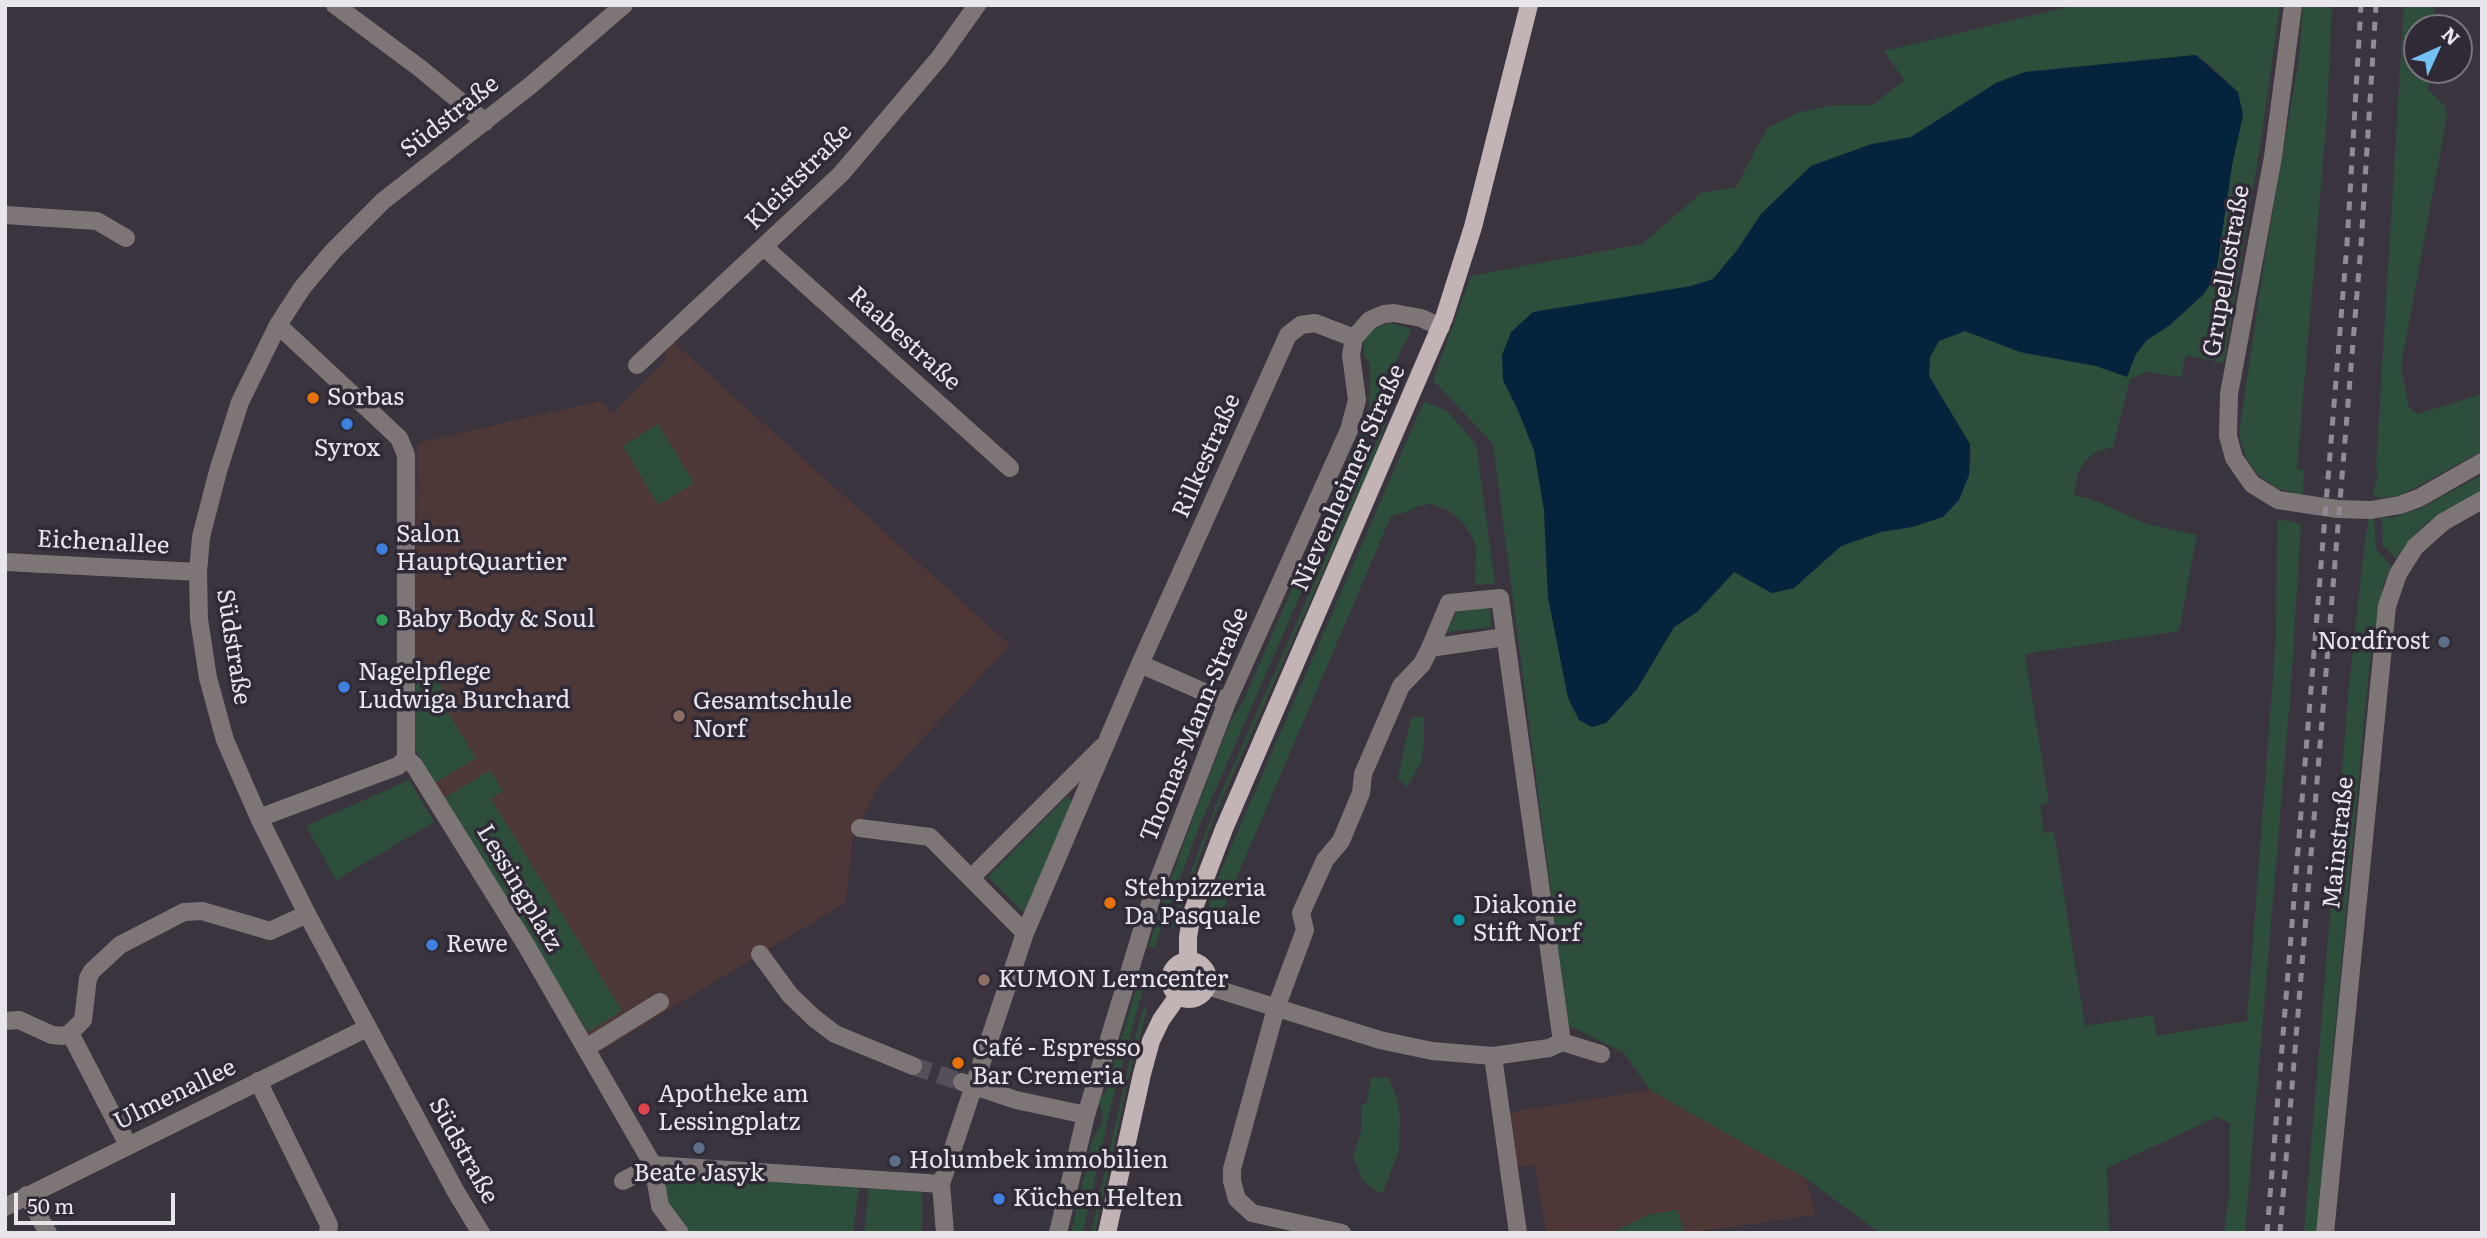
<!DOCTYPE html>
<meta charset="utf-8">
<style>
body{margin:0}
#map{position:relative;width:2487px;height:1238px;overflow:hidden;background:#3a343f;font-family:Literata,serif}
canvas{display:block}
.frame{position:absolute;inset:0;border:7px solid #e9e5ed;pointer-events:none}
.north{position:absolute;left:2403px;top:14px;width:70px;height:70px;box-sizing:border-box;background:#2f2a35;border:2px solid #79757f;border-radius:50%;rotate:45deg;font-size:19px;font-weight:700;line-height:28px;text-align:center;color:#e9e5ed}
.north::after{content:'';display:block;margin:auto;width:24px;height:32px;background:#73c1f5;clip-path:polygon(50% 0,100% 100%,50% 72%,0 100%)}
.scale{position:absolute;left:14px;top:1193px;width:161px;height:32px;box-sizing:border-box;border:4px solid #e9e5ed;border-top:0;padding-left:9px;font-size:21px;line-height:24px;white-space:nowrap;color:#e9e5ed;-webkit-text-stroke:5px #2f2a35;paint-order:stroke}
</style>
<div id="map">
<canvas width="2487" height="1238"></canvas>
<div class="frame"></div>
<div class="north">N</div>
<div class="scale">50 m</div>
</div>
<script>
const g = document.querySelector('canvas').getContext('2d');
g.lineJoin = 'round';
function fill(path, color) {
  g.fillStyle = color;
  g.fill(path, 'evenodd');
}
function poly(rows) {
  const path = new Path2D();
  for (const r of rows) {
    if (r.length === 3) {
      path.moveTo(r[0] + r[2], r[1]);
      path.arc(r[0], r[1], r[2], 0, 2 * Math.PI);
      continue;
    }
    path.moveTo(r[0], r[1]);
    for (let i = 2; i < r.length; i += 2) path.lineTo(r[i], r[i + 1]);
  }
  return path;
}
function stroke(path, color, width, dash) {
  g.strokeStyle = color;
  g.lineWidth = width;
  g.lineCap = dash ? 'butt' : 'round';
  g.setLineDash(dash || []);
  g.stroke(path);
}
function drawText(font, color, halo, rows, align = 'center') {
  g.font = font + ' Literata,serif';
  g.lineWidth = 7;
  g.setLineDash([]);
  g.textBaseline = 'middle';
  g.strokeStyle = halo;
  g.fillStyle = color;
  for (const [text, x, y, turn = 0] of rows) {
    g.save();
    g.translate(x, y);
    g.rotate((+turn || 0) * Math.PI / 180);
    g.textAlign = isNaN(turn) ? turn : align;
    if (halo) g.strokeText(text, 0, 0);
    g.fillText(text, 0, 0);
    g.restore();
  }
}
const education = poly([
 [673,342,1010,645,880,784,853,835,846,902,599,1052,435,783,415,673,417,443,600,401,613,413,664,362,667,346],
 [1650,1090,1805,1178,1816,1215,1685,1233,1676,1210,1647,1215,1611,1233,1546,1233,1535,1165,1513,1167,1506,1113]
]);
const green = poly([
 [2076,5,2280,5,2261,140,2224,363,2186,355,2181,377,2147,372,2130,379,2113,447,2096,452,2085,461,2078,473,2074,496,2089,498,2147,524,2197,535,2179,631,2025,654,2049,802,2040,805,2044,833,2054,832,2085,1026,2153,1015,2157,1036,2247,1021,2276,636,2277,519,2301,524,2291,686,2245,1233,2224,1233,2229,1194,2230,1123,2217,1117,2107,1168,2109,1233,1880,1233,1805,1178,1650,1090,1624,1053,1568,1025,1493,444,1433,380,1471,276,1642,244,1701,193,1736,187,1767,128,1800,112,1834,105,1873,105,1904,80,1884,51],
 [2196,55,2212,67,2238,92,2243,115,2232,165,2216,274,2170,325,2147,340,2136,354,2127,376,2096,366,2020,352,1965,331,1939,341,1930,357,1929,376,1970,444,1971,460,1969,475,1943,517,1912,527,1881,532,1841,546,1794,588,1772,593,1734,572,1697,612,1674,627,1637,689,1606,723,1579,720,1568,698,1548,597,1544,510,1534,450,1517,408,1503,380,1691,286,1713,279,1738,249,1761,214,1811,166,1872,144,1911,137,1996,83,2025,72],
 [2303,5,2332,5,2327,115,2297,469,2304,470,2303,496,2277,488,2256,473,2246,458,2239,433,2266,250,2299,59],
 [2404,5,2434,5,2433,28,2417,28,2417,70,2430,70,2428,90,2445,106,2447,116,2401,367,2409,407,2417,414,2482,394,2482,451,2399,496,2380,498,2373,495,2378,472,2376,467],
 [1390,323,1412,329,1383,386,1377,419,1199,827,1154,948,1149,946,1163,901,1196,810,1231,720,1242,704,1369,412,1370,364,1364,355,1364,338,1370,330],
 [1392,386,1397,388,1376,454,1214,817,1174,928,1170,927,1216,805,1379,436],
 [1424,401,1448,412,1476,444,1495,583,1475,585,1476,549,1473,539,1464,524,1451,512,1431,504,1418,506,1404,513,1391,516,1214,931,1205,929,1212,891],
 [658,424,694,483,658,505,623,446],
 [2482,475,2482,490,2428,521,2412,537,2396,559,2383,545,2382,517,2393,518,2421,508],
 [2374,517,2376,549,2391,566,2383,586,2370,660,2316,1233,2304,1233,2349,685,2365,540,2369,518],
 [1486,607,1490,611,1491,627,1447,632,1457,611],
 [433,673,449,700,443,705,476,758,435,783,414,747,416,685],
 [1411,717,1424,717,1424,743,1421,763,1407,787,1398,778],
 [490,770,503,791,491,799,622,1011,588,1032,445,798],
 [409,780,434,822,336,880,306,826],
 [1068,796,1072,801,1024,913,988,877],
 [1142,969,1148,971,1110,1110,1083,1233,1071,1233,1092,1141,1102,1122,1103,1115,1099,1100,1106,1091],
 [1144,1007,1147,1010,1130,1073,1095,1233,1091,1233,1132,1050],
 [1371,1078,1389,1078,1397,1099,1400,1115,1399,1150,1383,1193,1375,1191,1362,1180,1353,1156,1361,1132,1361,1106,1367,1102],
 [675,1175,859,1187,853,1233,689,1233,661,1200,659,1177],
 [869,1188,922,1192,922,1233,864,1233],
 [1677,1210,1685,1233,1611,1233,1647,1215]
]);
const water = poly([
 [2196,55,2238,92,2243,115,2232,165,2216,274,2204,294,2170,325,2147,340,2136,354,2127,377,2096,366,2020,352,1965,331,1939,341,1930,357,1929,376,1970,444,1969,475,1959,500,1943,517,1912,527,1881,532,1841,546,1794,588,1772,593,1734,572,1697,612,1674,627,1637,689,1606,723,1592,727,1579,720,1568,698,1548,597,1544,510,1534,450,1517,408,1503,380,1502,355,1511,332,1533,312,1691,286,1713,279,1738,249,1761,214,1811,166,1872,144,1911,137,1996,83,2025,72]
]);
const minorTunnel = poly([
 [913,1066,962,1082]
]);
const minor = poly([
 [335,5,421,69,485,122],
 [2293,5,2273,157,2229,394,2228,436,2234,458,2252,484,2278,500,2337,509,2371,510,2400,505,2419,498,2482,462],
 [5,215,97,221,126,238],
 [764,247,1010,468],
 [637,365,841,174,940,57,977,5],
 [5,562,198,572],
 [1430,648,1449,603,1500,598,1562,1042],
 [1140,664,1288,335,1301,325,1315,323,1354,338],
 [406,758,414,765,526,945,653,1165,623,1181],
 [259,818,398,766,406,758,406,455,399,438,278,325],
 [860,828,930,837,1025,933],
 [971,878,1102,747],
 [760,954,790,995,814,1018,835,1034,913,1066],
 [1207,986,1380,1040,1432,1051,1493,1056,1549,1048,1562,1042,1601,1054],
 [5,1021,19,1020,52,1035,63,1036,70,1033],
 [586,1048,660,1002],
 [1493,1056,1518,1233],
 [258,1081,329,1225,328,1233],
 [962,1082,1016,1100,1086,1115],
 [128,1145,70,1033,83,1020,88,978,92,971,120,945,184,912,202,911,270,931,307,914],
 [941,1184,1025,933,1140,664,1227,702],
 [27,1195,48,1233],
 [5,1207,367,1028],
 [481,1233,456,1192,307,914,259,818,225,740,208,678,199,619,198,572,201,537,218,471,240,402,278,325,302,288,333,251,383,201,531,85,624,5],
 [680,1233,660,1206,653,1165,941,1184,945,1233],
 [1058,1233,1086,1115,1152,897,1227,702,1349,430,1357,400,1351,355,1354,338,1370,320,1384,314,1394,313,1421,318,1441,327],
 [1342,1233,1252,1213,1237,1199,1232,1181,1232,1169,1276,1008,1305,930,1301,913,1325,860,1341,841,1361,793,1363,774,1401,686,1422,664,1430,648,1505,637],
 [2325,1233,2387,606,2398,574,2415,547,2443,522,2482,500]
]);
const major = poly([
 [1189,980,19],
 [1188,961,1188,937,1192,913,1224,829,1444,318,1473,227,1529,5],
 [1107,1233,1142,1074,1151,1041,1161,1020,1178,996]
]);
const rail = poly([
 [2267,1233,2347,244,2361,5],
 [2280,1233,2361,245,2376,5]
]);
const markers = [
 [313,398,7,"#e8710a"],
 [347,424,7,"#3f7fe0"],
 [382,549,7,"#3f7fe0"],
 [382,620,7,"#2e9e5b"],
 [2444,642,7,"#5c6f8a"],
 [344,687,7,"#3f7fe0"],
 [679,716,7,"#8d6e63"],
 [1110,903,7,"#e8710a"],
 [1459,920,7,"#0f9aa8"],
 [432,945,7,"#3f7fe0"],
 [984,980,7,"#8d6e63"],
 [958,1063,7,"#e8710a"],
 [644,1109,7,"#e0444e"],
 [699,1148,7,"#5c6f8a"],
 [895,1161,7,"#5c6f8a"],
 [999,1199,7,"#3f7fe0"]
];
const streetNames = [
 ["Südstraße",450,117,-38],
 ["Kleiststraße",799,177,-45],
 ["Grupellostraße",2227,271,-80],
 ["Raabestraße",904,339,42],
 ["Rilkestraße",1207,456,-66],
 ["Nievenheimer Straße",1349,478,-66],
 ["Eichenallee",103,543,3],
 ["Südstraße",233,647,81],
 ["Thomas-Mann-Straße",1195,725,-68],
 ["Mainstraße",2339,843,-84],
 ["Lessingplatz",519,888,59],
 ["Ulmenallee",175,1095,-26],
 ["Südstraße",463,1151,61]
];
const poiNames = [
 ["Sorbas",327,398],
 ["Syrox",347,449,"center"],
 ["Salon",396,535],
 ["HauptQuartier",396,563],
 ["Baby Body & Soul",396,620],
 ["Nordfrost",2430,642,"right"],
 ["Nagelpflege",358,673],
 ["Ludwiga Burchard",358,701],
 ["Gesamtschule",693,702],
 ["Norf",693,730],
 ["Stehpizzeria",1124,889],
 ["Da Pasquale",1124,917],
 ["Diakonie",1473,906],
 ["Stift Norf",1473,934],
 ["Rewe",446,945],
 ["KUMON Lerncenter",998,980],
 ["Café - Espresso",972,1049],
 ["Bar Cremeria",972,1077],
 ["Apotheke am",658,1095],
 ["Lessingplatz",658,1123],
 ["Holumbek immobilien",909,1161],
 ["Beate Jasyk",699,1174,"center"],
 ["Küchen Helten",1013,1199]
];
fill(education, '#4d3837');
fill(green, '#2d4e3b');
fill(water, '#03243c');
stroke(minorTunnel, '#544f59', 18, [18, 9]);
stroke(minor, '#7d7576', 18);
stroke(major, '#c2b3b5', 18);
stroke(rail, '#908b94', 5, [9, 9]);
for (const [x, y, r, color] of markers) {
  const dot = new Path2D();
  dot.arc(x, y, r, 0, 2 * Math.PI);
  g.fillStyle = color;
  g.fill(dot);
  stroke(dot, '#2f2a35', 2.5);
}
drawText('24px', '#e9e5ed', '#2f2a35', streetNames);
drawText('24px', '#e9e5ed', '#2f2a35', poiNames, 'left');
</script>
